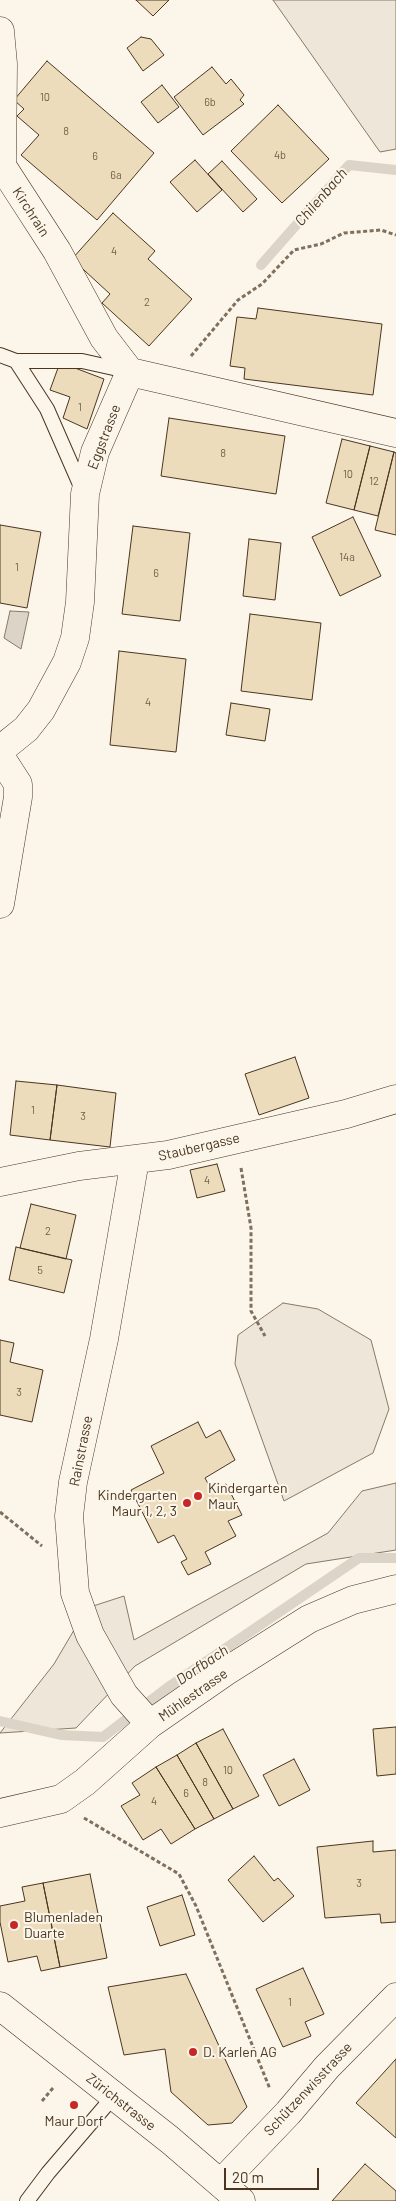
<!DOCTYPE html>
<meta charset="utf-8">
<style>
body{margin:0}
#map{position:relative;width:396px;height:2201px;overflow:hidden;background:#fbf6e9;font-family:Barlow,sans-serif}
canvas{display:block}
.scale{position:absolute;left:224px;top:2168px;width:95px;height:22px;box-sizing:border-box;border:2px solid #4a3520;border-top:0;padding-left:6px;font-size:15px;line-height:18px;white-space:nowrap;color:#4a3520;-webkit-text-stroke:4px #fbf6e9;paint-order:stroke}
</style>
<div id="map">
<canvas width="396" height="2201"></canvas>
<div class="scale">20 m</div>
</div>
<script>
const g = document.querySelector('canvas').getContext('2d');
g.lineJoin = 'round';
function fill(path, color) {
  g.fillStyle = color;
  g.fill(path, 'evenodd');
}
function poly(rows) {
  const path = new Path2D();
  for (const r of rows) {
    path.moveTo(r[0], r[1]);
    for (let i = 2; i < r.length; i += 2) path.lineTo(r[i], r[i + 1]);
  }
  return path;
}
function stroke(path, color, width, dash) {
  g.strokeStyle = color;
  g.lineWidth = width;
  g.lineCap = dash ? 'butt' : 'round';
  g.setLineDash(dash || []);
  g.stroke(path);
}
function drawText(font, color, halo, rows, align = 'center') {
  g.font = font + ' Barlow,sans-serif';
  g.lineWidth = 4;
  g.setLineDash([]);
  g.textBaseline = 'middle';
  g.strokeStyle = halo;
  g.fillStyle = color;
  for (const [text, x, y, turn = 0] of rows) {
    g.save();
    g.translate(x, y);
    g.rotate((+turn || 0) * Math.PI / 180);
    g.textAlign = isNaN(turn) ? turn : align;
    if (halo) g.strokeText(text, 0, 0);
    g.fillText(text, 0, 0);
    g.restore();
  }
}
const green = poly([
 [273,0,396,0,396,149,380,152,273,0],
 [283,1303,318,1309,371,1340,389,1409,373,1453,284,1501,235,1364,238,1335,283,1303],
 [396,1483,396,1550,306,1564,135,1666,76,1728,0,1733,54,1664,87,1608,124,1596,134,1640,328,1533,362,1491,396,1483]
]);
const water = poly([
 [10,611,29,612,21,649,4,638,10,611]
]);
const stream = poly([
 [261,265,349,165,396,170],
 [0,1721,61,1735,103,1737,167,1688,359,1558,396,1558]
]);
const building = poly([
 [136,0,169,0,153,16,136,0],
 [141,37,151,39,164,55,143,71,127,48,141,37],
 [47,61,154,153,97,220,21,155,39,135,17,116,24,109,14,100,47,61],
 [212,67,226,84,231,79,244,95,240,100,244,104,203,135,174,97,212,67],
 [162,85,179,107,158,123,141,102,162,85],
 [278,105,329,159,282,203,231,151,278,105],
 [195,160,222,190,197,212,170,182,195,160],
 [222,161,257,199,243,212,208,174,222,161],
 [113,213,155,251,148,259,192,299,149,346,102,303,110,294,72,259,113,213],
 [258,308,382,324,373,395,244,379,245,368,230,366,237,317,256,319,258,308],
 [58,368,75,368,104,379,87,429,63,418,70,397,50,390,58,368],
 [169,418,285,436,276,494,161,476,169,418],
 [342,439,370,446,354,510,326,503,342,439],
 [370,446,394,452,378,516,354,510,370,446],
 [394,452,396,453,396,535,375,530,394,452],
 [353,517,381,576,340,596,312,537,353,517],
 [0,525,41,532,27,608,0,603,0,525],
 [133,526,190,533,180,621,122,614,133,526],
 [249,539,281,543,275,600,243,596,249,539],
 [250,614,321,623,312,700,241,691,250,614],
 [119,651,186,659,176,752,110,745,119,651],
 [231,703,270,709,265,741,226,735,231,703],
 [295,1057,309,1098,259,1115,245,1074,295,1057],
 [16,1081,57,1085,50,1140,10,1135,16,1081],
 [57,1085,116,1093,110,1147,50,1140,57,1085],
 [217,1164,225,1191,197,1198,190,1170,217,1164],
 [31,1204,76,1215,66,1259,20,1248,31,1204],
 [16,1247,72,1260,64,1293,9,1280,16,1247],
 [0,1340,14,1343,10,1362,43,1370,32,1422,0,1415,0,1340],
 [198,1422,206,1438,220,1430,235,1460,205,1478,212,1491,226,1484,242,1515,228,1521,236,1536,205,1552,211,1564,188,1575,181,1562,187,1559,174,1535,158,1543,131,1490,164,1473,151,1446,198,1422],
 [396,1727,396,1774,377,1776,373,1729,396,1727],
 [223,1729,259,1796,233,1809,196,1743,223,1729],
 [196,1743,233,1809,214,1819,177,1755,196,1743],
 [177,1755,214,1819,195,1829,156,1767,177,1755],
 [294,1759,310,1790,279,1806,263,1775,294,1759],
 [156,1767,195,1829,171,1844,161,1829,143,1840,121,1806,140,1795,132,1783,156,1767],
 [373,1841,373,1852,396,1850,396,1922,381,1923,380,1914,325,1918,317,1847,373,1841],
 [254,1856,274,1881,278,1878,294,1896,263,1922,228,1880,254,1856],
 [90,1874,107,1958,60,1967,43,1883,90,1874],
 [43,1883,60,1967,41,1971,37,1956,8,1962,0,1922,0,1906,25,1901,22,1887,43,1883],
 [182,1895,195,1935,160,1946,147,1907,182,1895],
 [303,1968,324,2014,305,2022,311,2036,283,2047,256,1989,303,1968],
 [186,1974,247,2107,232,2123,208,2125,171,2092,165,2049,124,2055,108,1987,186,1974],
 [396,2059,396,2138,356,2103,396,2059],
 [365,2164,396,2191,396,2201,332,2201,365,2164]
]);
const path = poly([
 [191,356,238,300,262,284,294,250,321,244,344,233,381,230,396,235],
 [241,1168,251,1228,251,1311,265,1336],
 [0,1512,42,1546],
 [84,1818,179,1874,196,1906,270,2089],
 [42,2101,53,2088]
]);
const lane = poly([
 [0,355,16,361,82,361,127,371],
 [16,361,47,409,82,489],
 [27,2201,48,2173,113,2097]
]);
const street = poly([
 [0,31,3,64,2,166,57,251,104,338,130,372],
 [130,372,396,433],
 [0,750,26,729,41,710,67,662,75,638,80,602,85,494,95,452,130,372],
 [0,756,18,784,18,797,0,904],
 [135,1160,104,1339,73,1482,69,1516,75,1593,90,1635,124,1695,150,1724],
 [0,1182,79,1166,168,1155,346,1114,396,1099],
 [0,1813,61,1799,85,1782,150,1724,225,1672,309,1619,353,1600,396,1589],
 [221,2183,288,2113,327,2067,396,1997]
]);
const secondary = poly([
 [0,2006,170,2140,241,2201]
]);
const markers = [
 [198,1496,5,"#c62828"],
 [187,1503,5,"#c62828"],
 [14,1925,5,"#c62828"],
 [193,2052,5,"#c62828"],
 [74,2105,5,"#c62828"]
];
const numberNames = [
 ["10",45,97],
 ["6b",210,102],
 ["8",66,131],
 ["4b",280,155],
 ["6",95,156],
 ["6a",116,175],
 ["4",114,251],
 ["2",147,302],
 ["1",80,407],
 ["8",223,453],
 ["10",348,474],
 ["12",374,481],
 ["14a",347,557],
 ["1",17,567],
 ["6",156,573],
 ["4",148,702],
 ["1",33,1110],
 ["3",83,1116],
 ["4",207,1180],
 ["2",48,1231],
 ["5",40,1270],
 ["3",19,1392],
 ["10",228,1770],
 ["8",205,1782],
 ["6",186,1793],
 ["4",154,1801],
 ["3",359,1883],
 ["1",290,2002]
];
const streetNames = [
 ["Kirchrain",31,212,57],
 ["Eggstrasse",104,437,-69],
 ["Staubergasse",199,1147,-13],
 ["Rainstrasse",81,1451,-79],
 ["Mühlestrasse",193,1695,-35],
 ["Schützenwisstrasse",308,2089,-47],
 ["Zürichstrasse",121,2102,38]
];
const poiNames = [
 ["Kindergarten",208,1488],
 ["Maur",208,1504],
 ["Kindergarten",177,1495,"right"],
 ["Maur 1, 2, 3",177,1511,"right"],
 ["Blumenladen",24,1917],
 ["Duarte",24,1933],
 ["D. Karlen AG",203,2052],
 ["Maur Dorf",74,2121,"center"]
];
const waterNames = [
 ["Chilenbach",321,197,-49],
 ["Dorfbach",202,1665,-34]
];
fill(green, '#ede6d9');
stroke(green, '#887966', 1);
fill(water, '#dcd4c6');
stroke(water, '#887966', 1);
stroke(stream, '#dcd4c6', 10);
fill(building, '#ecdcbc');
stroke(building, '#4a3520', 1);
stroke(lane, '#4a3520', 16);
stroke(street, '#4a3520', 29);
stroke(secondary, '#4a3520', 29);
stroke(path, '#7f6f5c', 3, [4, 2.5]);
stroke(lane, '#fbf6e9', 14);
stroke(street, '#fbf6e9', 28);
stroke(secondary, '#fbf6e9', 28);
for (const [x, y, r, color] of markers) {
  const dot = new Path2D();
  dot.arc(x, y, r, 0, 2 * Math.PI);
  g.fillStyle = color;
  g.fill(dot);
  stroke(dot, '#fbf6e9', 2);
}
drawText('11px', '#725f47', null, numberNames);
drawText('14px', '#4a3520', '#fbf6e9', streetNames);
drawText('14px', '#4a3520', '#fbf6e9', poiNames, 'left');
drawText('italic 15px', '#4a3520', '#fbf6e9', waterNames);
</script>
